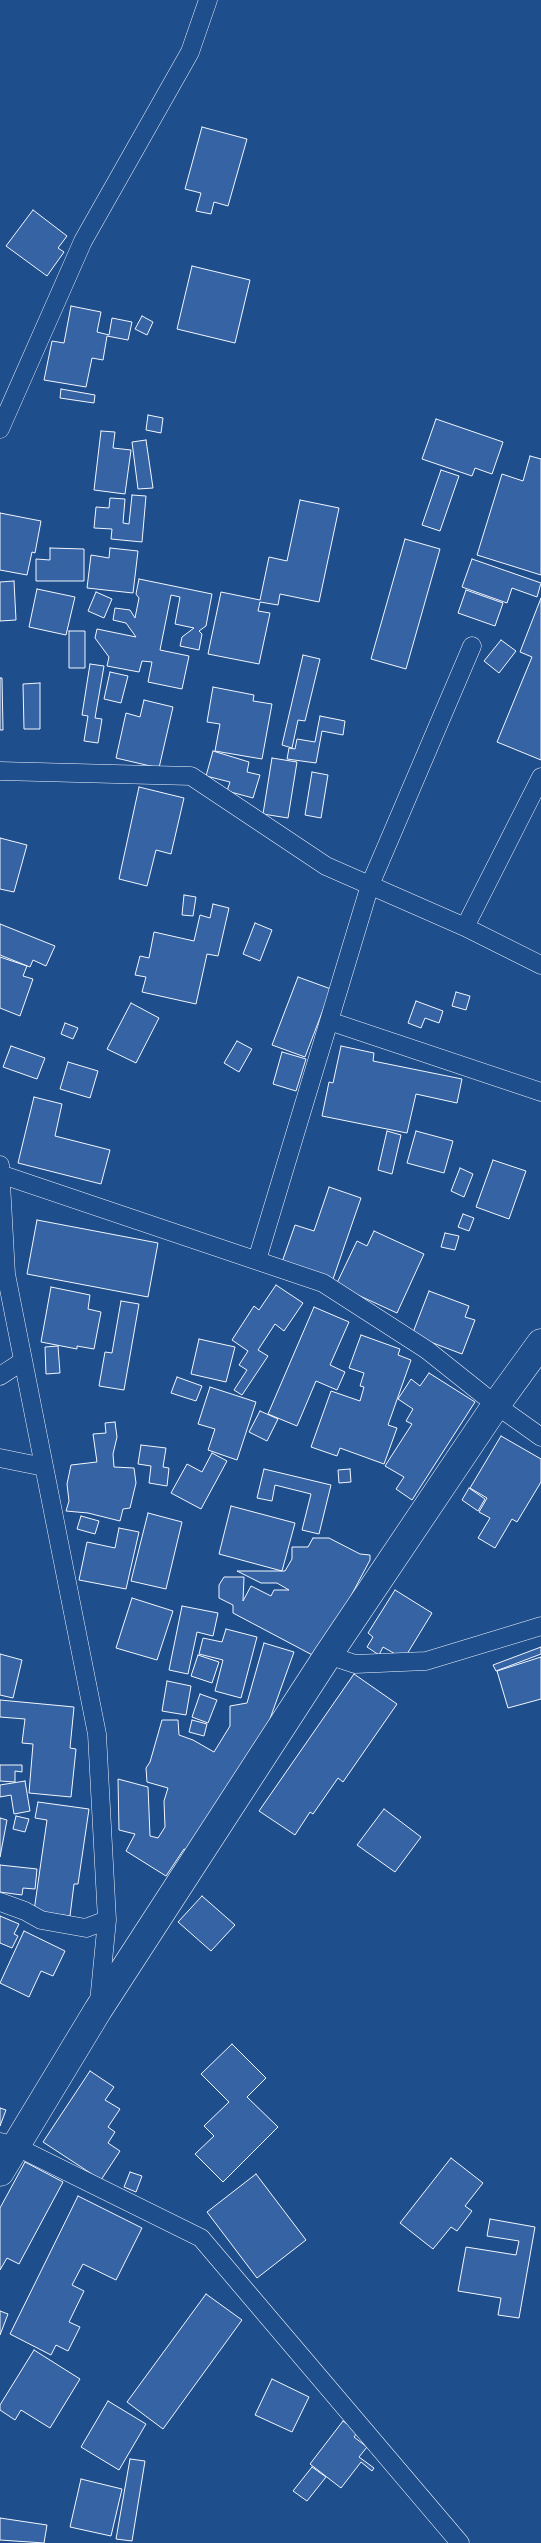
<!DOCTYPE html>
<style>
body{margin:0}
canvas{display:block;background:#1f4e8c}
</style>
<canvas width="541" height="2543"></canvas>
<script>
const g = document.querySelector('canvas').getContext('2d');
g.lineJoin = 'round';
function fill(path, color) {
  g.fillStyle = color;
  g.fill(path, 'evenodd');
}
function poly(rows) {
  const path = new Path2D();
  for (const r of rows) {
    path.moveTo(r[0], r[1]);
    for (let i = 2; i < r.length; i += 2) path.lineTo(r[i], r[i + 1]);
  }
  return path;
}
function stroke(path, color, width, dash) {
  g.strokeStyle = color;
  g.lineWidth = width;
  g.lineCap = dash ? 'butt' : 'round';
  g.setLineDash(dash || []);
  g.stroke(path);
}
const building = poly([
 [202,127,247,139,228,206,214,202,211,214,196,211,201,193,185,189,202,127],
 [33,210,67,236,58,248,64,252,47,276,6,246,33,210],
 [192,266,250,280,235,343,177,329,192,266],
 [71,306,101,312,97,332,109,335,112,318,132,322,128,340,107,336,103,360,92,358,86,387,44,380,52,341,64,343,71,306],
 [142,316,153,322,147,335,135,329,142,316],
 [61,389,95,395,94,403,60,398,61,389],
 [148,415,163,418,161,433,146,430,148,415],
 [436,419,503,442,492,474,475,468,472,476,422,459,436,419],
 [101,431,115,432,113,448,131,450,125,494,94,490,101,431],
 [146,440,153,488,138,489,132,442,146,440],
 [530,456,541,459,541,575,477,555,502,474,523,481,530,456],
 [441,470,459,476,440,531,422,525,441,470],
 [132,495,146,496,142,542,111,539,112,529,94,528,96,507,109,508,110,498,125,499,123,523,129,524,132,495],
 [300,500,339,508,319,602,280,594,278,605,260,602,258,611,270,613,259,664,208,654,221,592,260,600,269,557,287,561,300,500],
 [0,513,41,521,35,553,32,552,27,575,0,570,0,513],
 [405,539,440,549,406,669,371,659,405,539],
 [50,548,84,549,84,581,36,581,36,559,50,560,50,548],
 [110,548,138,551,133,593,87,588,91,555,109,558,110,548],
 [472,559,541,583,537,597,512,588,507,603,462,587,472,559],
 [139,579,212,594,206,626,199,631,202,634,199,650,180,646,182,637,194,628,175,624,180,597,171,595,160,650,189,656,182,689,148,682,152,662,142,661,139,672,107,666,109,657,95,638,97,629,136,637,126,623,113,620,115,608,130,610,135,618,139,598,136,594,139,579],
 [14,581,16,620,0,621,0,582,14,581],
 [37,589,75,597,66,635,29,627,37,589],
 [466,590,503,603,495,626,458,613,466,590],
 [96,592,112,599,104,618,88,611,96,592],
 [541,598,541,760,497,742,532,657,520,652,541,598],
 [69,631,85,631,85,668,69,668,69,631],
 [501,640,516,651,499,673,484,661,501,640],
 [303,655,320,659,305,721,298,720,292,748,282,745,303,655],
 [90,664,104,666,95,718,102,719,98,743,84,741,88,716,82,715,90,664],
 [110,672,128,676,121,703,104,699,110,672],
 [0,678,2,678,3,730,0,730,0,678],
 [40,683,40,729,24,729,23,684,40,683],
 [213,687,254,695,253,701,272,704,262,759,215,751,220,724,207,722,213,687],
 [144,700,173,707,159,768,116,758,126,713,140,717,144,700],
 [320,716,345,721,343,735,322,731,316,763,287,759,289,748,295,749,297,739,315,742,320,716],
 [213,751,249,762,247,772,260,775,253,798,227,791,230,782,206,776,213,751],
 [272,758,297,762,288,818,263,814,272,758],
 [312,772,328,775,321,818,305,815,312,772],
 [139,787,184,798,171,854,156,850,147,886,119,879,139,787],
 [0,838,27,845,14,892,0,889,0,838],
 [184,895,196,897,193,916,182,915,184,895],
 [213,904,229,908,218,956,207,954,196,1004,142,992,146,977,135,975,140,956,149,958,154,932,194,941,200,915,210,918,213,904],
 [255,923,272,930,260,961,243,954,255,923],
 [0,924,55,946,46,966,33,960,30,967,0,955,0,924],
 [0,957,27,966,23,976,33,979,20,1016,0,1008,0,957],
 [298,977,331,989,305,1057,272,1045,298,977],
 [456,992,470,996,466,1010,452,1006,456,992],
 [416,1001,443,1011,439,1023,425,1018,421,1028,408,1023,416,1001],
 [131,1003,159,1018,136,1063,107,1049,131,1003],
 [65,1023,78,1028,73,1039,61,1034,65,1023],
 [237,1041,252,1049,239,1072,224,1063,237,1041],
 [11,1046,45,1058,37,1079,3,1067,11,1046],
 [341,1046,374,1053,373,1061,462,1079,457,1103,416,1094,407,1133,322,1116,329,1082,333,1083,341,1046],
 [282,1052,306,1059,296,1091,273,1084,282,1052],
 [68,1062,98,1071,90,1098,60,1089,68,1062],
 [34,1097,62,1104,55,1136,110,1150,101,1184,18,1163,34,1097],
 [387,1131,401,1135,392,1174,378,1170,387,1131],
 [416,1131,453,1141,444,1173,407,1163,416,1131],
 [493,1160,526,1171,509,1219,476,1207,493,1160],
 [460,1168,473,1174,464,1197,451,1191,460,1168],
 [329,1187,361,1198,332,1282,281,1265,295,1225,314,1231,329,1187],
 [463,1214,474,1218,469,1231,458,1227,463,1214],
 [37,1220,158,1243,148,1297,27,1274,37,1220],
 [374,1231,424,1254,397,1313,336,1285,357,1241,367,1246,374,1231],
 [445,1233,459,1236,455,1250,441,1247,445,1233],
 [276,1285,303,1303,284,1331,275,1324,258,1350,268,1356,242,1395,234,1390,247,1370,239,1365,248,1351,232,1340,254,1306,259,1310,276,1285],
 [51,1287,90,1295,88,1309,101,1312,94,1349,77,1346,77,1349,41,1342,51,1287],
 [429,1291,469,1306,465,1317,475,1320,462,1354,412,1335,429,1291],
 [121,1301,139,1304,124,1390,99,1386,105,1352,112,1353,121,1301],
 [314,1307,349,1322,330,1365,345,1372,337,1390,316,1381,297,1426,268,1414,314,1307],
 [361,1335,400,1349,398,1355,411,1360,388,1425,397,1428,384,1464,340,1448,337,1456,311,1447,331,1391,360,1401,364,1387,360,1386,364,1373,349,1368,361,1335],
 [199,1339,235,1347,226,1382,191,1374,199,1339],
 [58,1346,60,1373,46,1374,45,1347,58,1346],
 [429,1373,475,1402,412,1500,396,1489,404,1477,385,1466,412,1424,406,1421,413,1409,398,1399,411,1379,420,1386,429,1373],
 [177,1377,202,1386,196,1401,171,1393,177,1377],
 [210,1387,256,1402,237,1460,208,1450,215,1429,198,1424,210,1387],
 [260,1411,278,1419,267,1441,249,1432,260,1411],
 [115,1422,117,1437,113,1454,114,1467,134,1468,136,1483,130,1508,123,1509,120,1521,88,1513,66,1511,69,1501,67,1484,71,1465,97,1462,93,1434,106,1433,105,1423,115,1422],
 [501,1436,541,1459,541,1482,517,1522,512,1519,495,1548,478,1538,490,1518,479,1512,487,1498,470,1488,501,1436],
 [141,1445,166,1448,163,1467,169,1468,167,1486,149,1483,151,1466,138,1464,141,1445],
 [212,1453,227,1461,201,1509,171,1493,187,1464,202,1472,212,1453],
 [264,1469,331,1485,319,1534,302,1530,311,1494,275,1485,272,1501,257,1498,264,1469],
 [350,1469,351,1482,339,1483,338,1470,350,1469],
 [469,1488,485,1499,478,1511,462,1500,469,1488],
 [231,1506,295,1523,282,1571,219,1554,231,1506],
 [148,1513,182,1522,166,1589,131,1581,148,1513],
 [81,1516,99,1521,95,1534,77,1529,81,1516],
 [119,1528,139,1532,126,1589,79,1580,87,1542,115,1548,119,1528],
 [313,1538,329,1538,360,1554,370,1555,370,1560,318,1658,233,1613,233,1605,219,1598,219,1585,224,1577,244,1577,243,1601,251,1586,271,1596,274,1590,289,1590,277,1583,261,1583,237,1571,285,1571,292,1559,292,1547,308,1547,313,1538],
 [395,1590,432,1613,404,1659,383,1647,379,1655,367,1647,373,1637,368,1633,395,1590],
 [132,1598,173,1611,157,1660,116,1648,132,1598],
 [182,1606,218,1613,213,1636,197,1632,188,1674,169,1670,182,1606],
 [226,1629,257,1637,241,1698,215,1691,223,1660,199,1654,203,1638,222,1642,226,1629],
 [264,1643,294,1652,257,1755,189,1851,184,1849,166,1876,126,1851,135,1834,119,1830,118,1779,148,1787,150,1836,158,1838,165,1827,164,1801,168,1788,147,1782,146,1768,150,1762,162,1720,178,1720,179,1735,193,1740,214,1752,230,1726,230,1706,247,1703,264,1643],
 [541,1647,541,1654,496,1671,493,1665,541,1647],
 [0,1654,22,1660,13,1698,0,1695,0,1654],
 [198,1655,219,1662,212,1683,191,1676,198,1655],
 [541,1657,541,1699,508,1708,497,1671,541,1657],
 [354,1674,397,1704,343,1782,338,1778,313,1814,310,1812,295,1835,259,1811,354,1674],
 [167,1681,191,1686,186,1715,162,1711,167,1681],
 [200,1694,217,1700,208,1723,192,1717,200,1694],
 [0,1700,74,1707,70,1748,76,1749,71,1797,29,1793,33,1744,22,1743,25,1719,0,1717,0,1700],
 [192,1720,207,1724,204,1736,189,1732,192,1720],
 [0,1765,22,1765,22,1772,15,1771,15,1782,0,1781,0,1765],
 [25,1781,30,1811,14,1814,11,1795,0,1797,0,1785,25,1781],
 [38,1802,89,1809,78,1884,74,1884,70,1916,34,1911,47,1820,35,1818,38,1802],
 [384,1809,421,1837,395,1872,357,1845,384,1809],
 [16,1816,29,1819,25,1832,13,1829,16,1816],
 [0,1818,7,1820,0,1857,0,1818],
 [0,1865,37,1869,35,1889,23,1888,22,1895,0,1892,0,1865],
 [202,1896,235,1925,211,1951,178,1922,202,1896],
 [0,1916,19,1924,14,1934,18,1936,12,1948,0,1943,0,1916],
 [24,1931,65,1951,53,1976,41,1971,29,1997,0,1983,24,1931],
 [232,2044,266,2078,247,2097,278,2127,223,2182,195,2154,214,2136,204,2126,229,2102,201,2074,232,2044],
 [90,2071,114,2087,105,2100,120,2109,108,2127,115,2132,108,2143,120,2151,101,2180,43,2142,90,2071],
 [0,2108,6,2110,0,2126,0,2108],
 [451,2158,483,2183,465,2206,472,2211,457,2231,451,2227,433,2249,400,2223,451,2158],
 [25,2162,63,2182,19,2264,7,2258,0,2270,0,2208,25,2162],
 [130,2172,142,2176,136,2192,124,2187,130,2172],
 [256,2174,306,2240,257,2278,207,2212,256,2174],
 [78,2196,142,2228,116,2280,83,2264,72,2285,84,2291,69,2322,80,2327,68,2351,56,2345,51,2355,10,2334,78,2196],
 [490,2219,535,2227,519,2318,498,2315,501,2298,458,2291,466,2247,516,2255,519,2241,487,2236,490,2219],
 [206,2294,242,2320,163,2429,127,2402,206,2294],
 [0,2311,8,2314,0,2335,0,2311],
 [34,2350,80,2379,50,2428,21,2410,15,2420,0,2410,0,2405,34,2350],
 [272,2379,309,2397,292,2432,255,2415,272,2379],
 [108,2401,146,2424,119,2470,81,2447,108,2401],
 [343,2421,358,2432,354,2437,367,2447,359,2457,374,2468,372,2471,361,2462,341,2488,310,2464,343,2421],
 [130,2459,145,2461,132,2541,116,2539,130,2459],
 [312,2467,326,2477,307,2501,293,2491,312,2467],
 [81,2479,122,2489,111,2536,70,2527,81,2479],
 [0,2518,47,2525,44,2543,0,2540,0,2518]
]);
const street = poly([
 [0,429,83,241,190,52,208,0],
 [0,771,191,776,326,866,465,927,541,965],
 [465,927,541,777],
 [329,1021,541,1092],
 [0,1165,6,1274,97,1734,107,1920,99,2002],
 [0,1174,323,1283,427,1350,496,1405,541,1437],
 [257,1260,370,885,472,646],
 [0,1376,23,1361],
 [0,1458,44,1467],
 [328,1655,355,1664,426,1661,541,1626],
 [0,1902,25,1911,41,1920,86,1928,107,1920],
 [0,2142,15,2146,201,2238,460,2543]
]);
const primary = poly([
 [0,2172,98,2010,328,1655,496,1405,541,1343]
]);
fill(building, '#3563a3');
stroke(building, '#f2f6ff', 1);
stroke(street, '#f2f6ff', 19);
stroke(primary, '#f2f6ff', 29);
stroke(street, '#1f4e8c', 18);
stroke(primary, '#1f4e8c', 28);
</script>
